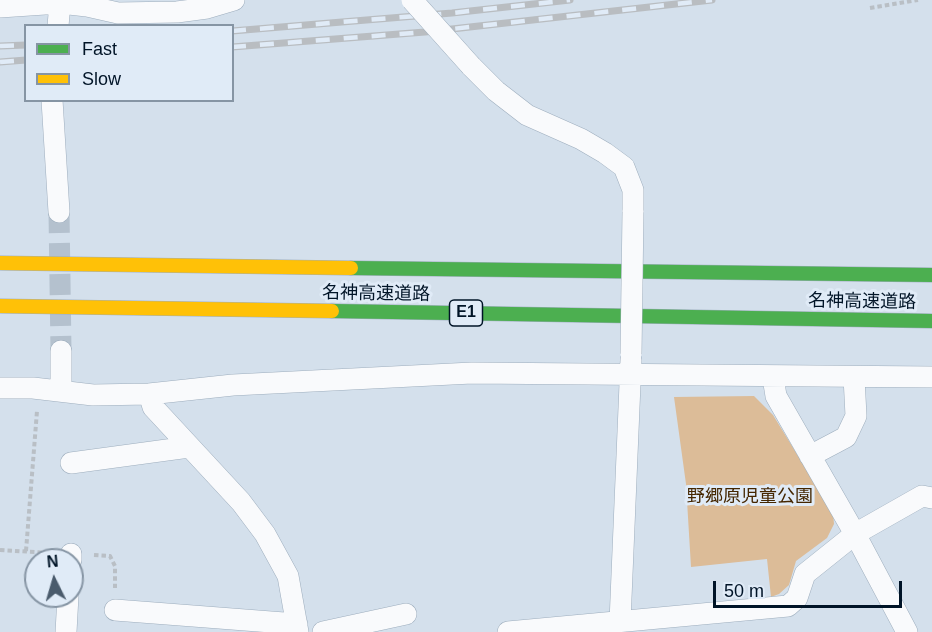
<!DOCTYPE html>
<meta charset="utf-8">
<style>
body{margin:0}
#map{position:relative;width:932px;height:632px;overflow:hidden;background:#d4e0ec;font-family:Helvetica,sans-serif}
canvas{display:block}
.legend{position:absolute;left:24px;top:24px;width:210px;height:78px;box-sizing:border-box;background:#e0ebf7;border:2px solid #8695a4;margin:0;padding:8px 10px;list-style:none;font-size:18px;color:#001427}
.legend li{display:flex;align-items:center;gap:12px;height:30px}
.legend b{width:30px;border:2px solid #8695a4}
.north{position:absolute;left:24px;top:548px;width:60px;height:60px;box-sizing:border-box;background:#e0ebf7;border:2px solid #8695a4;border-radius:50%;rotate:355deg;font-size:16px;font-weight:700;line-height:24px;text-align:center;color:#001427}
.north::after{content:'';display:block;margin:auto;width:21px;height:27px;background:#4a5b6c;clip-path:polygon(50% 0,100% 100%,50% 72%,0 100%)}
.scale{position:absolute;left:713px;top:581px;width:189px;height:27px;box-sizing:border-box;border:3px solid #001427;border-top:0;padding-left:8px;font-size:18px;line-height:21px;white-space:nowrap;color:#001427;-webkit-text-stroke:4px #e0ebf7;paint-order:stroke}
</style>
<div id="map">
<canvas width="932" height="632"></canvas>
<ul class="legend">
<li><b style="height:8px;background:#4caf50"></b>Fast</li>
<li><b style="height:8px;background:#ffc107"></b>Slow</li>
</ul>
<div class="north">N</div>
<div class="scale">50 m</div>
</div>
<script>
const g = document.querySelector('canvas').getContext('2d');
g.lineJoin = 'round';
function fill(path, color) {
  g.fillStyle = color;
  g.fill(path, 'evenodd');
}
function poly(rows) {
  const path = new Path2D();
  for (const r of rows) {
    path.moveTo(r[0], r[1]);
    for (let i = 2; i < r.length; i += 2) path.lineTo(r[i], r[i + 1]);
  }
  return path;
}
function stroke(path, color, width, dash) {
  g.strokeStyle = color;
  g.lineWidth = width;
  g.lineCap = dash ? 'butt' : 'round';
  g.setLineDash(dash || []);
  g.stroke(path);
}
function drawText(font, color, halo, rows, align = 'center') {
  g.font = font + ' Helvetica,"Noto Sans JP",sans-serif';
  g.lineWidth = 6;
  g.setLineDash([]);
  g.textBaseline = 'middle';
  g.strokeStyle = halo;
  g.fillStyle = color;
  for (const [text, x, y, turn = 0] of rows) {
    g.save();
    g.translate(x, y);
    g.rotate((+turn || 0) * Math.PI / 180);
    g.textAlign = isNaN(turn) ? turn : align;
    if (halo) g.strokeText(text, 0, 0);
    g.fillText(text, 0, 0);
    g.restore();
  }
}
const green = poly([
 [754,396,773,415,833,513,834,524,827,538,796,561,789,585,779,594,771,597,767,559,691,567,686,484,674,397]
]);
const streetTunnel = poly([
 [59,212,61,351]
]);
const path = poly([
 [870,8,918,0],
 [0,550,50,553],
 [26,551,37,411],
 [94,555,110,556,115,566,115,588]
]);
const street = poly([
 [0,7,60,3,87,6,118,13,177,12,207,8,234,0],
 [58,26,60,3],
 [471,66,496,91,527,115,581,139,605,153,624,167,633,190,633,212],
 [52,100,59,212],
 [61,351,61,391],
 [773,377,776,396,855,534,907,632],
 [0,388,33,388,93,395,149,394,233,385,472,373,932,377],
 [149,394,153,407,241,502,265,534,288,576,298,632],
 [810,456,846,437,856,416,854,377],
 [71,463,189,447],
 [71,560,71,554],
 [115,610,297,624],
 [620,622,631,360],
 [66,632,68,596],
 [323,632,406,614],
 [508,632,788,606,797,598,805,574,855,534,922,496,932,498]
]);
const fast = poly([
 [351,268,932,275],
 [332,311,932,321]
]);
const slow = poly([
 [0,263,351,268],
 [0,306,332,311]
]);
const rail = poly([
 [232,31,452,13,570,0],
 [0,46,26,45],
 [232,47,425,32,712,0],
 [0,62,26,60]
]);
const streetBridge = poly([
 [412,0,471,66],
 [631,354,633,212]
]);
const shields = [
 [466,313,33]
];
const shieldNames = [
 ["E1",466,313]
];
const streetNames = [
 ["名神高速道路",376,294,1],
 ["名神高速道路",862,302,1]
];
const parkNames = [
 ["野郷原児童公園",750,497]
];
fill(green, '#dcbc98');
stroke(streetTunnel, '#b4c1ce', 21, [21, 10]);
stroke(street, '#9dadbd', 22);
stroke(fast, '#9dadbd', 15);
stroke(slow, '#9dadbd', 15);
stroke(path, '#b9bfc5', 4, [4.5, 3]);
stroke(street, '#f9fafc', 21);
stroke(fast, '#4caf50', 14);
stroke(slow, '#ffc107', 14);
stroke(rail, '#b9bdc1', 7);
stroke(rail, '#e0ebf7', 4.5, [14]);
stroke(streetBridge, '#9dadbd', 22, []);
stroke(streetBridge, '#f9fafc', 21);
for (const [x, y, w] of shields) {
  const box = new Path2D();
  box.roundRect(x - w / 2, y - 13, w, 26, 4.5);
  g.fillStyle = '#e0ebf7';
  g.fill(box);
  stroke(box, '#001427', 1.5);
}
drawText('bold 16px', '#001427', null, shieldNames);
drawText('18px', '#001427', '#e0ebf7', streetNames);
drawText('18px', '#442600', '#e0ebf7', parkNames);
</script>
